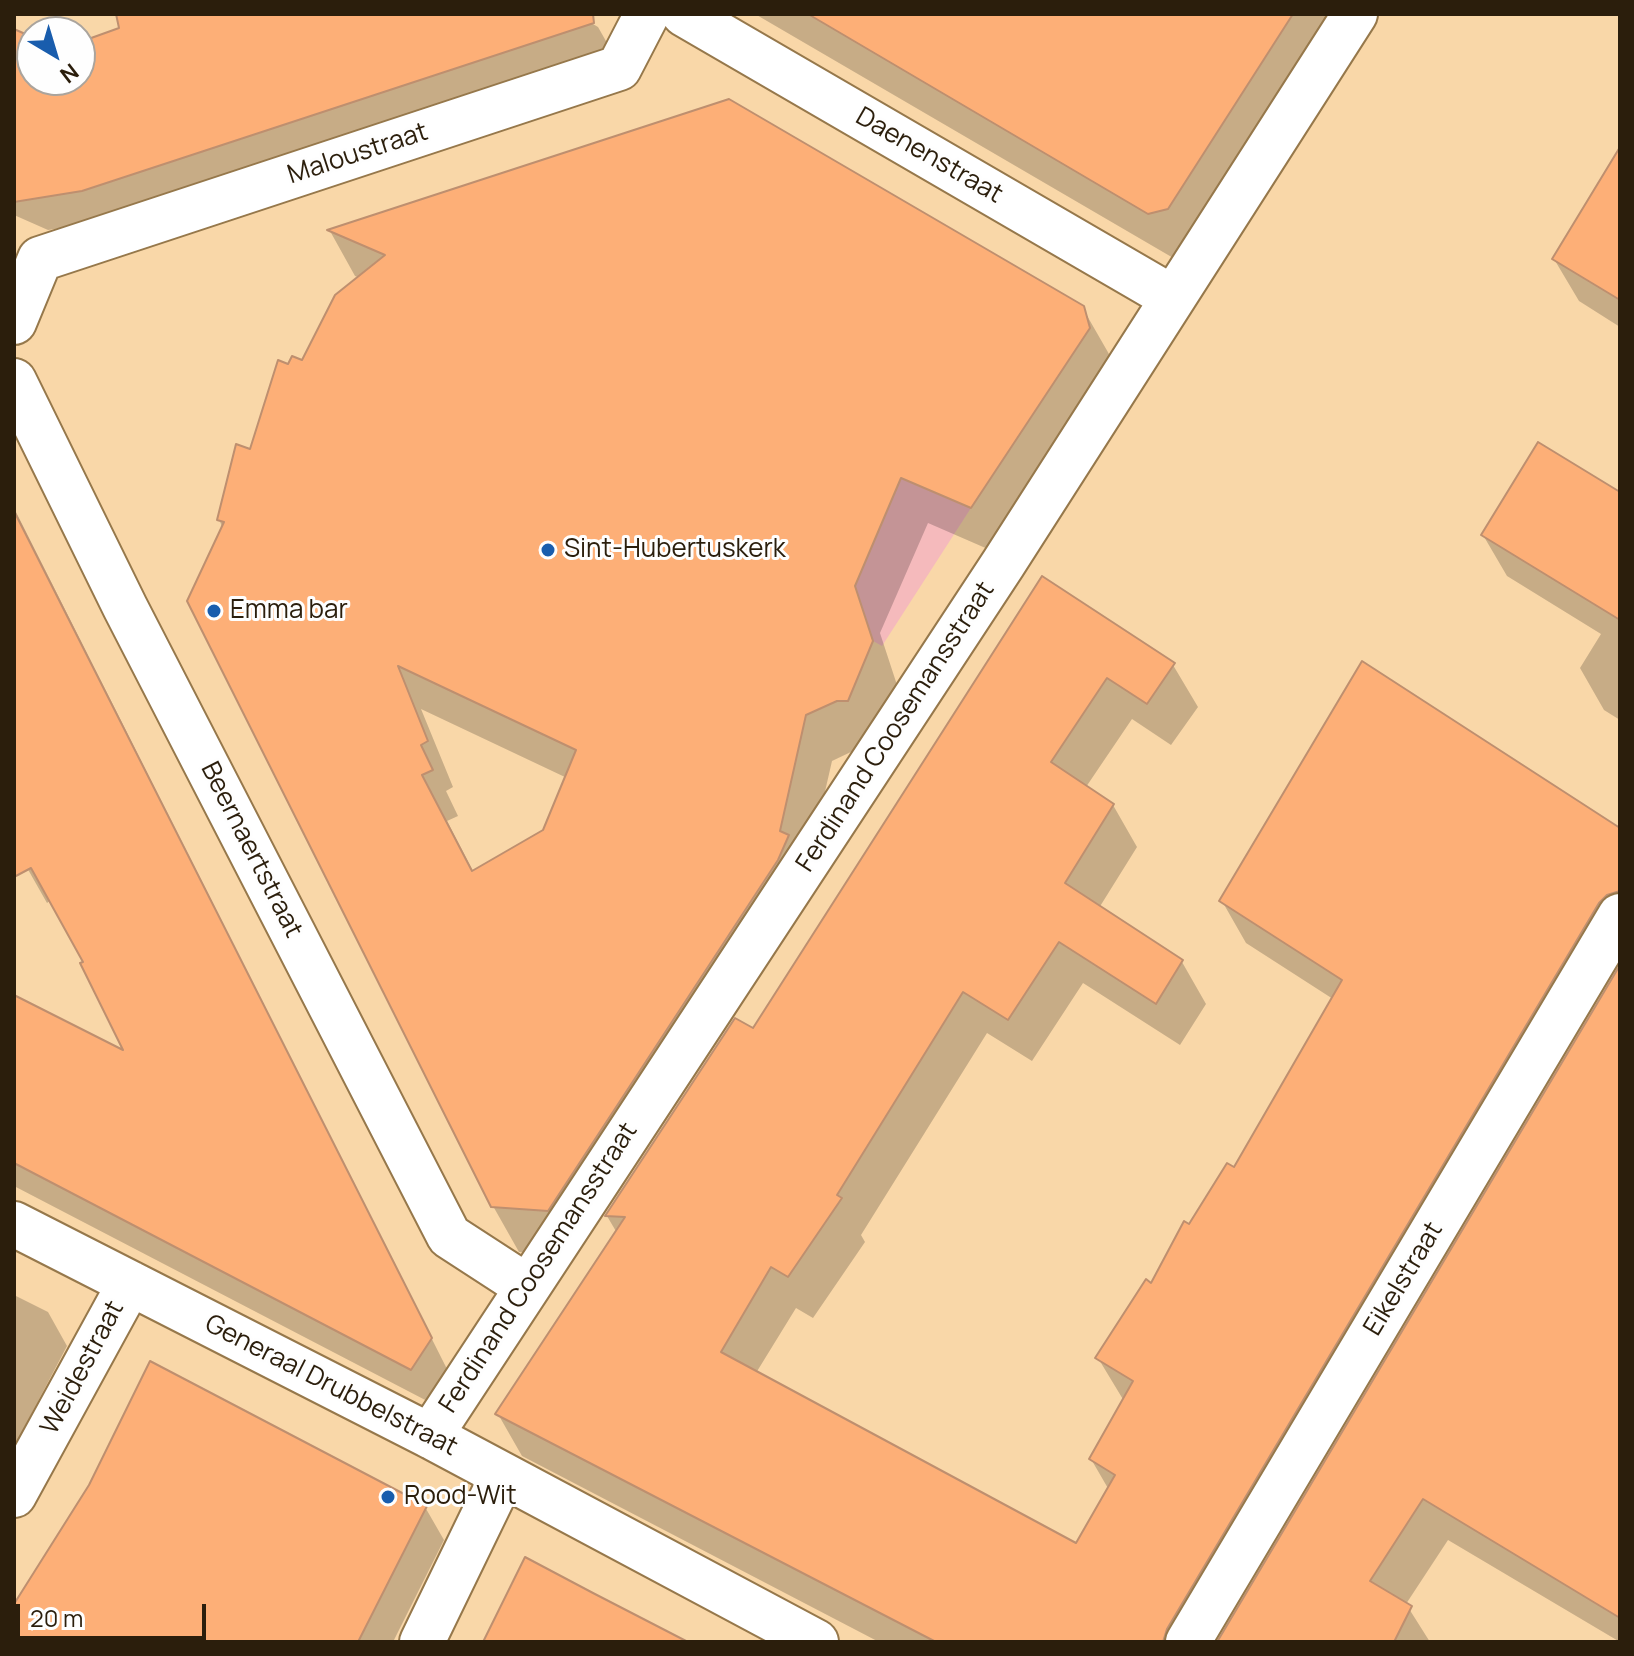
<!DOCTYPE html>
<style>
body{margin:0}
#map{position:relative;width:1634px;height:1656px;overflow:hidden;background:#f9d7a8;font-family:Manrope,sans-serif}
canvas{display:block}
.frame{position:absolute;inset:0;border:16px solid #2b1e0c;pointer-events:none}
.north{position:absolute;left:16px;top:16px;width:80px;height:80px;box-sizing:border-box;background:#fefefe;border:2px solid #aaa49d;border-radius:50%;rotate:142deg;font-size:22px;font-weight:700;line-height:32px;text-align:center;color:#2b1e0c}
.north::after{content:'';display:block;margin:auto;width:28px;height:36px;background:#195dad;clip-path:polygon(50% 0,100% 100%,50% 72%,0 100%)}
.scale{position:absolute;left:16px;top:1604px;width:190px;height:36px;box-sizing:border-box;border:4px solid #2b1e0c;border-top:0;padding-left:10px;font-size:24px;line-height:28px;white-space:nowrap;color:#2b1e0c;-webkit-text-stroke:6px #fefefe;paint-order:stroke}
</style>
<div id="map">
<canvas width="1634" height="1656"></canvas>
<div class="frame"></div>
<div class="north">N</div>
<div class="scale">20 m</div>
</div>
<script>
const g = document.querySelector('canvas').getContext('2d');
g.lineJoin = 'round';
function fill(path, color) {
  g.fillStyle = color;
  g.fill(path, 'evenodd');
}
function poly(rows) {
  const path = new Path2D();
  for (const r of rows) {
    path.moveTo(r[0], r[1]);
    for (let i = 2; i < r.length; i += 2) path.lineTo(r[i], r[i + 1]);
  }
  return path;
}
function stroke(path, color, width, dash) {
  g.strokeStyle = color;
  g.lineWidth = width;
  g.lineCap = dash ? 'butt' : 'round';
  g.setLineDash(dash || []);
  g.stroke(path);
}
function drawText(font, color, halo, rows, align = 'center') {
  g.font = font + ' Manrope,sans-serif';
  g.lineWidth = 6;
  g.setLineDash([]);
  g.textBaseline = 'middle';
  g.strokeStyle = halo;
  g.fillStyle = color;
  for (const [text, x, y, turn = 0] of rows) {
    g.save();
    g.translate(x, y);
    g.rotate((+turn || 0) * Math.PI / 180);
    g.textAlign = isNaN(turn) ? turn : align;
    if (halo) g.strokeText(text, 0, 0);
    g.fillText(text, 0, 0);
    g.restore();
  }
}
const green = poly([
 [796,432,971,508,882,646,873,641]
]);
const shadow = poly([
 [141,14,576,14,598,27,615,57,100,222,48,230,14,215,14,41,32,51,32,80,80,80,80,44,121,30],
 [755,14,1348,14,1175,259],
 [729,101,1082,307,1109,354,1115,375,997,553,928,523,880,633,898,688,876,740,832,761,807,870,574,1256,519,1252,493,1206,219,519,289,366,303,363,360,278,355,276,330,231],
 [421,709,567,778,545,832,474,873,447,821,458,816,446,791,453,787],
 [1620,151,1620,327,1579,301,1554,259],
 [1620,494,1620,720,1604,710,1580,668,1601,634,1507,576,1483,535],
 [14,508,449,1373,431,1403,14,1186,14,1000,127,1055,86,963,51,900,47,903,26,866,14,858],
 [1043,578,1173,665,1198,707,1171,745,1132,719,1086,787,1113,805,1137,847,1099,908,1182,962,1206,1004,1180,1045,1083,983,1032,1061,987,1033,861,1235,865,1242,813,1318,796,1308,756,1373,1077,1546,1109,1490,1091,1459,1124,1401,1098,1358,1190,1227,1235,1170,1333,999,1246,943,1222,901,1620,832,1620,949,1208,1642,879,1642,522,1456,498,1414,617,1233,607,1216,754,1030],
 [1620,969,1620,1642,1448,1540,1406,1604,1430,1642,1219,1642],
 [14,1295,48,1312,67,1346,14,1447],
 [151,1364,425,1507,444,1540,393,1642,14,1642,14,1607,63,1534]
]);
const building = poly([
 [116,14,593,14,594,23,82,191,14,202,14,29,32,37,32,80,80,80,80,42,119,28,116,14],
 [808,14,1293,14,1168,209,1148,214,808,14],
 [729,99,1084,306,1090,328,971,508,901,478,855,586,873,641,848,701,837,701,806,715,780,831,789,835,778,860,548,1211,491,1207,187,601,224,522,217,520,236,444,250,449,278,360,288,364,292,356,302,360,335,295,385,255,327,230,729,99],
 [398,666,576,750,543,830,472,871,422,775,433,770,421,745,428,741,398,666],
 [1620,147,1620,300,1552,259,1620,147],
 [1538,442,1620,492,1620,620,1481,535,1538,442],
 [14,511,432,1338,411,1370,14,1163,14,995,123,1050,80,963,83,962,31,868,14,877,14,511],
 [1042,576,1175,663,1147,704,1107,678,1051,762,1114,804,1065,883,1183,960,1156,1004,1059,942,1008,1020,963,992,837,1195,842,1198,788,1277,771,1267,721,1352,1076,1543,1115,1475,1089,1459,1133,1381,1095,1358,1146,1279,1151,1283,1184,1221,1189,1224,1227,1163,1234,1167,1342,980,1219,901,1362,661,1620,828,1620,891,1607,895,1599,903,1167,1629,1163,1642,936,1642,495,1414,625,1217,605,1216,735,1018,753,1028,1042,576],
 [1620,965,1620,1618,1423,1499,1370,1581,1412,1606,1394,1642,1217,1642,1620,965],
 [150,1361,427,1506,358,1642,14,1642,14,1604,89,1485,150,1361],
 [525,1557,593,1593,688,1642,483,1642,525,1557]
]);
const minor = poly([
 [684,14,1173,298],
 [40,259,619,68,647,14],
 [14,322,40,259],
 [14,381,125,607,449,1236,526,1286],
 [14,1224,430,1436,816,1642],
 [430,1436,1003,564,1355,14],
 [14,1495,130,1283],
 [422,1642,503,1475],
 [1188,1642,1620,916]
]);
const markers = [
 [548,550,8,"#195dad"],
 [214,611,8,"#195dad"],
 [388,1497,8,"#195dad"]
];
const streetNames = [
 ["Maloustraat",358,154,-18],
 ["Daenenstraat",929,156,30],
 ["Ferdinand Coosemansstraat",896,727,-57],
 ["Beernaertstraat",251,850,63],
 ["Ferdinand Coosemansstraat",539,1268,-57],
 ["Eikelstraat",1404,1279,-59],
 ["Weidestraat",83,1368,-62],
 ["Generaal Drubbelstraat",331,1386,27]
];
const poiNames = [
 ["Sint-Hubertuskerk",564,550],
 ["Emma bar",230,611],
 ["Rood-Wit",404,1497]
];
fill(green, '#f5babc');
fill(shadow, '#0003');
fill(building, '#fdaf77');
stroke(building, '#be8f6f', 2);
stroke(minor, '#96784b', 48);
stroke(minor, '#fff', 44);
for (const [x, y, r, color] of markers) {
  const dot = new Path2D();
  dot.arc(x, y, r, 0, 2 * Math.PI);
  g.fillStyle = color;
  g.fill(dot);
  stroke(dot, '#fefefe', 3);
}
drawText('26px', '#2b1e0c', '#fefefe', streetNames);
drawText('26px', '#2b1e0c', '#fefefe', poiNames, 'left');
</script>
